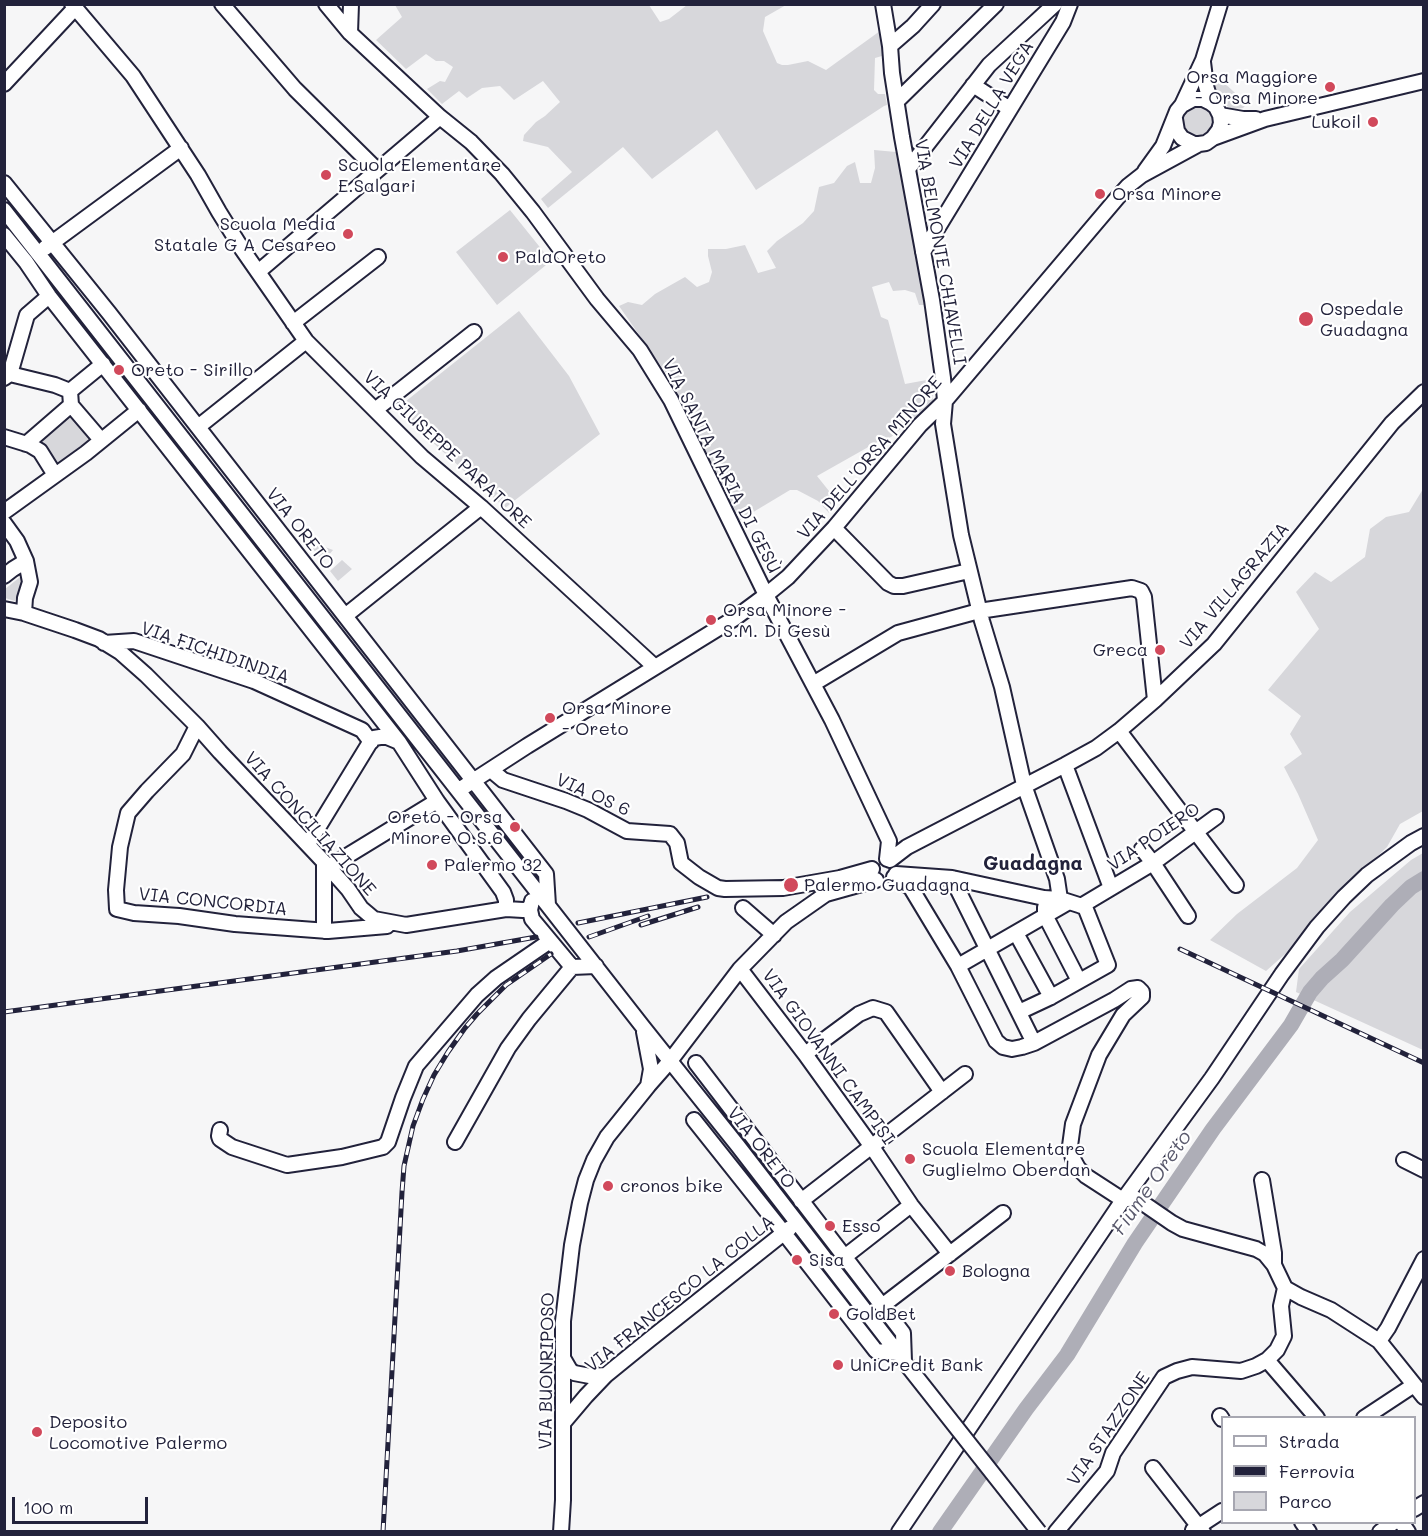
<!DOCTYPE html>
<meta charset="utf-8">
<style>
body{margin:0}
#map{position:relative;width:1428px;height:1536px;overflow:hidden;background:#f6f6f7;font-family:Mali,sans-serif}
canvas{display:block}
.frame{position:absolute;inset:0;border:6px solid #22223b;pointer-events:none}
.legend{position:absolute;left:1221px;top:1416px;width:195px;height:108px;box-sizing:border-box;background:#fff;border:2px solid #a7a7b1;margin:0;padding:8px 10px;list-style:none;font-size:18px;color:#22223b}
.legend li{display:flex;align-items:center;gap:12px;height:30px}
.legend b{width:30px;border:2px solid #a7a7b1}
.scale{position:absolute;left:12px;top:1497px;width:136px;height:27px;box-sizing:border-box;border:3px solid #22223b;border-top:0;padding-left:8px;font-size:18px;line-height:21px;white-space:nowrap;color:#22223b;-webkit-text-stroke:4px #fff;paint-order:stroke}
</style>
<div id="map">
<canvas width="1428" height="1536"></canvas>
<div class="frame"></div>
<ul class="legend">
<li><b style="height:8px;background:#fff"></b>Strada</li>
<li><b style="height:8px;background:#22223b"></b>Ferrovia</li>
<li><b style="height:16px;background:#d7d7db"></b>Parco</li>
</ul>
<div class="scale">100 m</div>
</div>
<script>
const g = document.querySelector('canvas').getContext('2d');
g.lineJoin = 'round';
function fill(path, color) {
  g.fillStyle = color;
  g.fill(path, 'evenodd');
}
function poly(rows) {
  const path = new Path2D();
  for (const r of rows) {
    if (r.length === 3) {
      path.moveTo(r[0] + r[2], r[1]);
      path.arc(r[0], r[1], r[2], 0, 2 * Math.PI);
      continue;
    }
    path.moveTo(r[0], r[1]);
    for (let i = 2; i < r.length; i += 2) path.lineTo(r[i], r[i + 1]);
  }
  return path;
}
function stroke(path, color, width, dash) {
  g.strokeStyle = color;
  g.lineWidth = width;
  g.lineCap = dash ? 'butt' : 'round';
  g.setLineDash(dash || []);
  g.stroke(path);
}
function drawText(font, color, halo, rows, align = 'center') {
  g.font = font + ' Mali,sans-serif';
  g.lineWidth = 4.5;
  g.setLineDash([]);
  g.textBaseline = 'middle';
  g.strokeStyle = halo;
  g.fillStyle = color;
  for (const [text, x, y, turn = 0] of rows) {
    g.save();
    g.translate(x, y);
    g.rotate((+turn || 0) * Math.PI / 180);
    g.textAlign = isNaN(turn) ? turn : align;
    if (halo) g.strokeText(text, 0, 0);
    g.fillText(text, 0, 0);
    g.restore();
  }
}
const green = poly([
 [395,5,649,5,660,22,669,19,687,5,786,5,765,17,763,31,777,63,782,65,788,65,808,61,826,70,880,31,882,56,875,58,874,90,878,94,885,94,887,105,884,106,756,190,717,130,652,179,623,147,548,208,541,199,572,172,548,147,523,141,524,135,536,122,545,116,560,102,543,81,514,100,500,86,482,88,467,98,459,91,442,104,427,89,440,81,445,82,453,67,444,61,436,61,426,54,406,69,376,40,402,17],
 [1220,79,1247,104,1243,108,1233,109,1227,106,1218,96,1213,89,1212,85],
 [1197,122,16],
 [874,150,896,152,916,240,927,305,919,305,915,293,905,290,893,291,889,282,872,287,881,317,888,320,905,384,932,379,933,402,891,437,879,441,817,476,837,501,829,513,818,501,797,490,790,490,740,520,670,379,619,306,628,302,642,305,655,294,685,277,697,287,709,282,712,272,708,256,708,249,726,249,745,245,758,273,776,268,767,251,777,241,803,223,814,211,819,187,834,183,847,166,855,162,860,183,871,183,875,168],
 [510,210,551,261,497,305,456,252],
 [519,311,569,376,600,434,505,508,396,409],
 [71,415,90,439,58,465,40,442],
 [1423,489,1423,811,1400,824,1387,847,1352,881,1301,940,1266,971,1210,940,1237,914,1297,868,1318,840,1298,794,1284,767,1302,754,1290,734,1301,716,1268,690,1319,629,1296,592,1315,572,1331,582,1365,557,1370,529,1386,517,1409,512],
 [307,541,309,541,333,550,323,562],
 [342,560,352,569,338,581,330,571],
 [24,574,15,601,5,598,5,589],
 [1423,853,1423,1050,1296,992,1299,969,1350,912,1411,860]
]);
const river = poly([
 [940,1532,1026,1409,1067,1355,1135,1243,1213,1129,1291,1025,1310,992,1322,978,1342,960,1392,905,1411,887,1424,879]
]);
const minor = poly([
 [72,4,133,76,198,175,219,212,242,249,306,341,422,457,481,507,655,667],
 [222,4,295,89,377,170],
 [326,4,350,33,440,117,471,142,502,174,533,212,597,299,640,350,671,400,766,595,832,720,889,841,887,859],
 [883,4,890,46,892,73,902,137,932,300,943,378,945,401,943,424,961,535,982,621,1002,687,1024,785,1057,879,1060,899],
 [350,33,351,4],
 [890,46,913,26,933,4],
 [1203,62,1206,86,1211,103],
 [4,84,75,8],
 [973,85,1010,109],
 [897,101,996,4],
 [1182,105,1193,99,1203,99,1211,103,1216,107,1220,115,1221,123,1219,130,1213,138],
 [1220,115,1243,119,1256,119],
 [1175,119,1177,131,1182,138,1194,144,1199,144],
 [908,169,989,65,1055,4],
 [1145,171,1163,146,1177,111,1182,105,1203,60,1220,4],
 [4,183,109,313,546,874,548,905],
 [4,210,643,1027,738,1146,904,1361],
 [4,235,26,262,49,296,399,742,437,801,503,892,506,900,506,909],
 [45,248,181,148],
 [923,252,1063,22,1070,4],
 [258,272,440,117],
 [293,323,378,257],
 [10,374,55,385,70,391,103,364],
 [4,378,10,374,27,315,49,296],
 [71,405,101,440],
 [375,410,474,332],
 [198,427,306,341],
 [4,437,30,445,40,451,55,475],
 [26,444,71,405,70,391],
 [4,512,86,453,139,410],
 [4,523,17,541,26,561,30,582,25,598,24,613],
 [834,528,888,583,894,586,903,586,969,571],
 [4,576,13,569,26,561],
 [4,609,24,613,75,630,99,639,120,652,146,675,197,726,220,752,324,862,348,889,361,908,374,919,406,925,506,909,523,910,526,910,531,906],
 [345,616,481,507],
 [104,643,134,641,254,681,362,730,371,742],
 [813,684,898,633,979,611,1132,588,1141,591,1144,597,1155,700],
 [197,726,183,754,147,791,128,813,120,847,116,890,117,909,134,913,179,916,235,924,328,931,387,926],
 [1119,731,1236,885],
 [1065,765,1111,888],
 [491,770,503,780,566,801,588,810,627,831,670,834,677,843,681,863,699,877,718,888,725,889,783,888,840,878,872,869],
 [459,790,527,746,735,618,766,595,788,577,834,528,920,425,945,401,1118,197,1128,186,1142,175,1199,144,1206,143,1213,138,1265,119,1424,81],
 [308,844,369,744,374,738,380,737,387,737,399,742],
 [1142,849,1153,863,1188,916],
 [890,860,907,847,1065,765,1096,748,1119,731,1155,700,1214,644,1392,423,1424,392],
 [324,862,324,931],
 [329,867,437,801],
 [896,874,952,878,1044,898,1060,899,1085,907,1108,965,1051,997,1019,1012],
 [894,877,911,888,958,966,996,1041,1003,1047,1012,1049,1022,1047,1034,1043,1114,1000,1131,989,1138,988,1142,992,1142,997,1123,1015,1099,1055,1073,1124,1070,1146,1073,1159,1078,1168,1086,1176,1123,1200,1133,1198,1137,1199,1172,1223,1183,1229,1256,1249,1265,1254,1274,1265,1285,1288,1301,1297,1331,1310,1379,1341,1424,1397],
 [952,878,1034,1043],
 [532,901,530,910,532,919,572,967,596,966],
 [1081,906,1153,863,1216,817],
 [1045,907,1045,915,1079,981],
 [743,908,774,935],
 [1016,933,1051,997],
 [958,966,1069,902],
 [740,969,805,1054,872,1147,911,1205,950,1254],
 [644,1032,651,1069,648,1086],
 [805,1054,859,1014,873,1008,886,1012,942,1092],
 [696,1063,903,1333,904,1361],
 [694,1120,784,1233,876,1351,897,1353],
 [220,1130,219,1136,220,1139,232,1147,287,1165,342,1157,383,1147,388,1142,403,1098,416,1066,477,995,496,978,550,941],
 [455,1142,508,1048,529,1019,572,967],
 [1404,1160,1424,1170],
 [1262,1180,1274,1253,1274,1265],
 [801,1201,965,1074],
 [838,1262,911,1205],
 [882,1306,1003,1213],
 [1379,1341,1388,1328,1424,1259],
 [563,1358,570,1370,574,1373,590,1376,606,1375],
 [1267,1360,1317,1418],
 [1220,1416,1222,1419],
 [1364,1418,1414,1385],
 [564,1422,586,1396,606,1375,649,1340,790,1228],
 [1153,1468,1203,1532],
 [1414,1509,1424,1503],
 [1302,1522,1309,1532],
 [1401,1522,1408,1532],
 [1193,1530,1222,1511],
 [561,1532,563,1500,563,1321,572,1245,580,1203,586,1180,594,1160,607,1137,648,1086,670,1061,740,969,786,922,826,894,876,880],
 [899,1532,1123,1200,1212,1078,1282,974,1317,927,1344,897,1367,875,1411,843,1424,836],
 [1056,1532,1107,1471,1113,1453,1164,1377,1177,1371,1192,1367,1241,1371,1256,1366,1267,1360,1277,1350,1284,1336,1281,1306,1285,1288],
 [1380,1532,1394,1522]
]);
const rail = poly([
 [578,923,707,897],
 [641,925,698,907],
 [589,937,648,916],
 [1180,949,1424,1063],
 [4,1012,457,951,536,937],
 [383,1532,402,1192,404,1166,413,1126,423,1099,434,1075,448,1052,465,1028,477,1014,506,985,551,954]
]);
const minorBridge = poly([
 [907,1365,1039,1532]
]);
const markers = [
 [1330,87,6,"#d1495b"],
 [1373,122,6,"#d1495b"],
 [326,175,6,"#d1495b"],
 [1100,194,6,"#d1495b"],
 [348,234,6,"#d1495b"],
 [503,257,6,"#d1495b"],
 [1306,319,8,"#d1495b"],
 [119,370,6,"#d1495b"],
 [711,620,6,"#d1495b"],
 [1160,650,6,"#d1495b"],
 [550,718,6,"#d1495b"],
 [515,827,6,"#d1495b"],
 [432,865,6,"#d1495b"],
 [791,885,8,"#d1495b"],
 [910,1159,6,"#d1495b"],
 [608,1186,6,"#d1495b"],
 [830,1226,6,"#d1495b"],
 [797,1260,6,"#d1495b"],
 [950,1271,6,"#d1495b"],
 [834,1314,6,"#d1495b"],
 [838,1365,6,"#d1495b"],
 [37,1432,6,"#d1495b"]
];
const poiNames = [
 ["Orsa Maggiore",1318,77,"right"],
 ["- Orsa Minore",1318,98,"right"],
 ["Lukoil",1361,122,"right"],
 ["Scuola Elementare",338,165],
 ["E.Salgari",338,186],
 ["Orsa Minore",1112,194],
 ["Scuola Media",336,224,"right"],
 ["Statale G A Cesareo",336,245,"right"],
 ["PalaOreto",515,257],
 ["Ospedale",1320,309],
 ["Guadagna",1320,330],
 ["Oreto - Sirillo",131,370],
 ["Orsa Minore -",723,610],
 ["S.M. Di Gesù",723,631],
 ["Greca",1148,650,"right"],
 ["Orsa Minore",562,708],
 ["- Oreto",562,729],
 ["Oreto - Orsa",503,817,"right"],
 ["Minore O.S.6",503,838,"right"],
 ["Palermo 32",444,865],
 ["Palermo Guadagna",804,885],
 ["Scuola Elementare",922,1149],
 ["Guglielmo Oberdan",922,1170],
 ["cronos bike",620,1186],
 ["Esso",842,1226],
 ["Sisa",809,1260],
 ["Bologna",962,1271],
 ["GoldBet",846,1314],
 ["UniCredit Bank",850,1365],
 ["Deposito",49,1422],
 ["Locomotive Palermo",49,1443]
];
const streetNames = [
 ["VIA DELLA VEGA",992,105,-59],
 ["VIA BELMONTE CHIAVELLI",940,252,80],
 ["VIA GIUSEPPE PARATORE",447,450,43],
 ["VIA DELL'ORSA MINORE",870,458,-49],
 ["VIA SANTA MARIA DI GESÙ",721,466,63],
 ["VIA ORETO",300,529,52],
 ["VIA VILLAGRAZIA",1235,586,-50],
 ["VIA FICHIDINDIA",215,653,19],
 ["VIA OS 6",593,795,24],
 ["VIA CONCILIAZIONE",310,824,48],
 ["VIA POIERO",1154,837,-34],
 ["VIA CONCORDIA",213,902,6],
 ["VIA GIOVANNI CAMPISI",828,1057,54],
 ["VIA ORETO",761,1148,52],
 ["VIA FRANCESCO LA COLLA",680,1294,-39],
 ["VIA BUONRIPOSO",547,1371,-89],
 ["VIA STAZZONE",1109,1429,-56]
];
const neighbourhoodNames = [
 ["Guadagna",1033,864]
];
const waterNames = [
 ["Fiume Oreto",1152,1183,-55]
];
fill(green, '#d7d7db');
stroke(river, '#aeaeb7', 16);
stroke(minor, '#22223b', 18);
stroke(minor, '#fff', 14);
stroke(rail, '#22223b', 5);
stroke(rail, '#fff', 3, [9]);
stroke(minorBridge, '#22223b', 18, []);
stroke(minorBridge, '#fff', 14);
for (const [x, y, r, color] of markers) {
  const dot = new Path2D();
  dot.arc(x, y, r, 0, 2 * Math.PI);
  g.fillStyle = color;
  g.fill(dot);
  stroke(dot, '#fff', 2);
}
drawText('18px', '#22223b', '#fff', poiNames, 'left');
drawText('18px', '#22223b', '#fff', streetNames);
drawText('bold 20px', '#22223b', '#fff', neighbourhoodNames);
drawText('italic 20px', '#5a5a6d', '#fff', waterNames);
</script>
